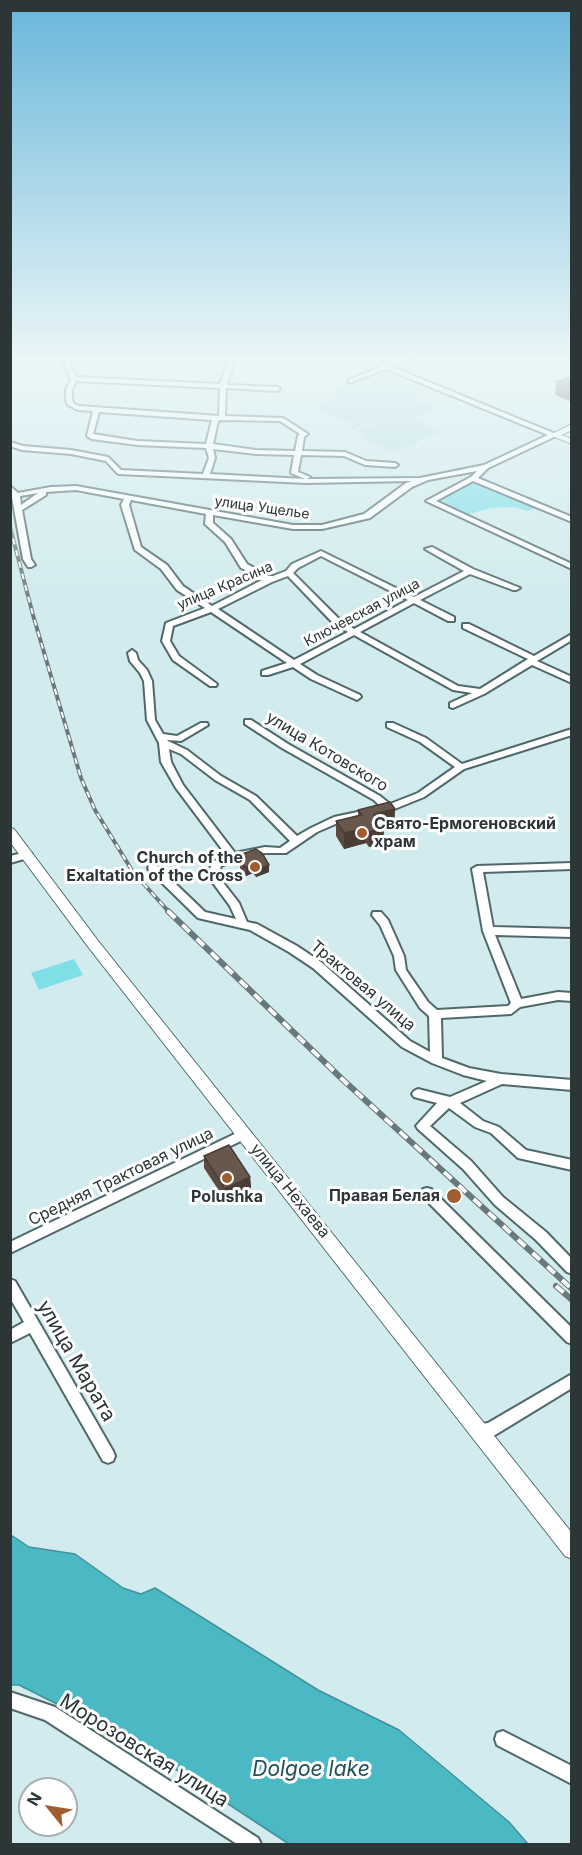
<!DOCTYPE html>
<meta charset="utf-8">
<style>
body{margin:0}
#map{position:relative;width:582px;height:1855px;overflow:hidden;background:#d1ebee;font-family:Inter,sans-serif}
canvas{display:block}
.frame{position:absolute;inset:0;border:12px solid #2c3637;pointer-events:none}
.north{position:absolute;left:18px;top:1777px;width:60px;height:60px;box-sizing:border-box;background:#fff;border:2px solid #abafaf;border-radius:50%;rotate:300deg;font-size:16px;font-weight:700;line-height:24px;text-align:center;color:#2c3637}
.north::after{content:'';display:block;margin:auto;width:21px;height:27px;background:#a05d2d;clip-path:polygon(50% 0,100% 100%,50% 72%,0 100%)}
</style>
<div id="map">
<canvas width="582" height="1855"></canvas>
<div class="frame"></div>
<div class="north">N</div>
</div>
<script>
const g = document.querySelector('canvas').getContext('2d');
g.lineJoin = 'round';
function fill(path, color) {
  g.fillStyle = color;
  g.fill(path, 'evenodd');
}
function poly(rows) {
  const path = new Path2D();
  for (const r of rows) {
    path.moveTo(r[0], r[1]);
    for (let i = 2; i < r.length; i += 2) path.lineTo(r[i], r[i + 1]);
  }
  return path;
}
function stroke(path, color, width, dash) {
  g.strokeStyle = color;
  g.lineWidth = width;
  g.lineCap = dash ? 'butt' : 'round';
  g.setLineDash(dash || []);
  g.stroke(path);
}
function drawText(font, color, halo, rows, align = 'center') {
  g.font = font + ' Inter,sans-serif';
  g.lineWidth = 6;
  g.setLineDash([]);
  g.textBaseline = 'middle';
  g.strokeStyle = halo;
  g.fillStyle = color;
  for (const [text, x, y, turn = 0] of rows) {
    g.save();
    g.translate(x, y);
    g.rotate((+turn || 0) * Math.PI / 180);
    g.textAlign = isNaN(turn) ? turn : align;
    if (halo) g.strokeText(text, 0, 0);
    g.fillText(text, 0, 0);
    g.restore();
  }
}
const built = poly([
 [380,371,424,390,410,397,435,408,412,419,441,432,407,447,390,451,364,439,364,435,356,432,386,418,371,411,383,418,353,430,348,428,353,425,347,421,315,407,338,397,365,409,330,393]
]);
const green = poly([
 [473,480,535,507,535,509,527,511,514,507,491,508,465,515,434,501],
 [74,959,83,975,39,990,31,973]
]);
const water = poly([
 [11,1535,29,1547,75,1554,123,1588,141,1594,155,1588,318,1690,399,1730,509,1822,528,1844,289,1844,137,1744,19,1685,11,1685,11,1535]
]);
const minor = poly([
 [14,358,21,358,18,360,14,358],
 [63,358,69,358,69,363,76,377,220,384,229,358,235,358,227,385,277,387,280,389,277,391,226,388,225,416,283,418,308,434,304,437,302,451,345,452,366,461,395,463,398,465,395,467,365,465,344,456,301,455,298,472,308,476,310,477,307,479,420,478,484,465,548,435,386,369,352,382,348,382,348,380,381,367,362,358,370,358,387,365,403,358,412,358,392,367,556,434,556,436,488,468,478,478,572,517,572,522,473,481,436,501,572,564,572,569,426,501,471,477,477,471,428,480,412,487,370,518,322,529,293,529,213,515,213,523,231,539,247,564,256,569,259,576,273,576,286,571,292,564,321,551,414,597,464,571,425,549,432,547,473,569,520,588,516,590,513,590,470,574,420,600,454,617,454,621,448,621,414,603,360,632,458,686,480,689,528,659,463,628,463,624,469,624,534,656,572,634,572,640,537,661,572,677,572,683,532,665,484,694,453,708,450,707,450,703,472,693,453,690,354,635,300,664,317,675,360,695,361,697,357,700,311,679,293,667,268,675,262,675,262,671,287,663,211,612,173,626,170,641,179,656,217,684,216,686,210,686,173,660,162,641,166,623,205,608,177,590,161,569,135,550,121,505,124,499,76,490,46,492,46,495,22,510,31,559,35,565,31,567,28,567,23,559,10,486,18,493,51,487,76,486,293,525,322,525,364,514,406,483,412,481,306,483,119,474,117,473,106,461,71,454,22,450,10,446,10,442,23,446,71,450,108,457,121,470,203,474,209,458,206,448,137,445,92,439,87,436,93,411,78,410,68,405,66,400,66,390,71,379,63,363,63,358],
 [76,381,220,388,219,416,79,406,74,404,72,400,72,390,76,381],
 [99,412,212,420,206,444,137,441,93,434,99,412],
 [220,420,280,421,300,434,298,436,295,451,256,450,213,444,218,421,220,420],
 [213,449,256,454,294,455,291,473,305,479,210,474,215,458,213,449],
 [38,493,21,505,20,496,38,493],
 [131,500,206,514,205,524,225,542,241,568,250,572,253,580,262,580,212,606,183,586,167,565,141,547,129,505,131,500],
 [321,556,408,600,354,629,338,618,293,573,298,568,321,556],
 [288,576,332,622,348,632,294,660,218,609,272,582,288,576],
 [132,650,136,653,138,660,147,670,152,681,155,720,163,734,177,736,201,723,207,723,208,725,181,741,167,740,168,741,187,750,221,776,256,796,297,836,311,828,334,817,381,807,374,800,282,748,245,724,245,720,251,720,288,744,380,796,390,804,418,793,455,767,420,742,387,727,387,723,393,723,426,738,462,764,572,729,572,735,464,769,424,797,392,810,340,822,317,832,286,853,265,853,241,858,221,866,218,876,239,903,247,922,257,924,297,946,321,962,410,1041,430,1052,429,1016,420,1008,396,970,394,956,380,925,372,915,373,912,381,912,388,920,404,956,406,970,428,1002,437,1010,508,1006,511,1003,483,931,472,869,477,866,572,863,572,869,483,872,493,927,572,929,572,937,495,935,521,999,558,992,572,993,572,1001,558,1000,520,1007,511,1014,441,1018,442,1058,469,1068,501,1074,572,1080,572,1090,502,1084,460,1103,483,1121,499,1127,526,1150,572,1160,572,1170,518,1158,491,1133,475,1127,449,1108,430,1126,471,1161,503,1197,546,1232,572,1259,572,1274,567,1272,536,1240,495,1205,463,1169,418,1129,416,1126,437,1103,414,1097,412,1094,414,1091,418,1089,450,1097,487,1081,463,1075,432,1063,402,1047,313,968,289,952,250,930,198,918,149,870,148,868,149,866,157,866,205,912,236,919,230,906,208,876,212,862,227,856,176,788,161,762,159,743,147,720,144,681,140,673,130,661,128,653,132,650],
 [169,749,181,754,215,780,250,800,290,841,280,848,265,847,235,853,183,785,171,762,169,749],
 [27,852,31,853,32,855,31,857,10,863,10,856,27,852],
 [245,1129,249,1131,251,1134,249,1137,10,1253,10,1242,245,1129],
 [427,1188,431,1189,572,1328,572,1344,567,1342,423,1197,421,1193,423,1189,427,1188],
 [10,1279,15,1281,113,1451,115,1456,113,1461,108,1463,103,1461,30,1333,10,1343,10,1330,24,1322,10,1298,10,1279],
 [572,1374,572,1388,495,1435,490,1437,480,1437,475,1435,473,1430,475,1425,488,1423,572,1374],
 [10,1692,55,1707,258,1838,261,1844,237,1844,45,1720,10,1708,10,1692],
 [503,1731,572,1766,572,1784,497,1745,495,1739,497,1733,503,1731]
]);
const tertiary = poly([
 [572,424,572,430,561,435,572,439,572,444,550,435,572,424],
 [10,828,14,829,99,942,572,1533,572,1559,565,1556,89,948,10,842,10,828]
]);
const railFar1 = poly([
 [10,527,33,615,81,778,95,810,133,872,169,912]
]);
const rail = poly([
 [168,911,341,1078,572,1289],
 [556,1286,572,1300]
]);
const wall = poly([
 [572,379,572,402,555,395,556,382],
 [395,809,394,824,383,827,384,828,383,843,369,847,366,843,344,849,336,836,336,821,358,815,358,810],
 [242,854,269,872,256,877,253,873,246,876,240,868,240,861,243,860],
 [204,1156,250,1177,251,1188,225,1200,204,1168]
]);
const shadedWall = poly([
 [395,809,394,824,373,829,374,814],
 [367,828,366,843,344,849,344,833],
 [384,828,383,843,369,847,369,832],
 [252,865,253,873,246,876,246,868],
 [269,865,269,872,256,877,256,870],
 [250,1177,251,1188,225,1200,225,1189]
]);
const building = poly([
 [567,378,572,379,572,388,556,382,567,378],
 [390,802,395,809,374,814,384,828,369,832,367,828,344,833,336,821,362,815,358,810,390,802],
 [256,849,262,853,269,865,256,870,252,865,246,868,240,861,246,858,242,854,256,849],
 [229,1145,250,1177,225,1189,204,1156,229,1145]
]);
const markers = [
 [362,833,6,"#a05d2d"],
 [255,867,6,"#a05d2d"],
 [227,1178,6,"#a05d2d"],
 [454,1196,8,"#a05d2d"]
];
const farStreetnames = [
 ["улица Ущелье",262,508,8],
 ["улица Красина",225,586,-23],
 ["Ключевская улица",362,613,-28]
];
const streetNames = [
 ["улица Котовского",327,752,31],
 ["Трактовая улица",363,986,40],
 ["Средняя Трактовая улица",121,1177,-26],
 ["улица Нехаева",290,1191,51]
];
const poiNames = [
 ["Свято-Ермогеновский",374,824,"left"],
 ["храм",374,842,"left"],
 ["Church of the",243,858],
 ["Exaltation of the Cross",243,876],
 ["Правая Белая",440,1196],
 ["Polushka",227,1197,"center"]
];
const nearStreetnames = [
 ["улица Марата",76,1361,60],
 ["Морозовская улица",144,1751,32]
];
const nearWaternames = [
 ["Dolgoe lake",311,1770]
];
fill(built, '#bcdfe2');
fill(green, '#80dee7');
fill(water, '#4bb9c4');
stroke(water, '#42929a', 1.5);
stroke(minor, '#50686a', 4);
stroke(tertiary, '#50686a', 2);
fill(minor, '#fff');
fill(tertiary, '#fff');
stroke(railFar1, '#69797b', 4);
stroke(rail, '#69797b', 6);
stroke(railFar1, '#fff', 2, [6]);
stroke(rail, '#fff', 4, [10]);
fill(wall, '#594b41');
fill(shadedWall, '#493d35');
fill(building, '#68574c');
stroke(building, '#493d35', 1.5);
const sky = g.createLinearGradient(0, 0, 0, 618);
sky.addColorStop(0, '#69b6da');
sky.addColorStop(0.58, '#eaf6f7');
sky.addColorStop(1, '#eaf6f700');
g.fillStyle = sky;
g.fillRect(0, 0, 582, 618);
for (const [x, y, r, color] of markers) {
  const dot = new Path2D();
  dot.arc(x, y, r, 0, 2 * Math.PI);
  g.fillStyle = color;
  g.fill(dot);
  stroke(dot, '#fff', 2);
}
drawText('14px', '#2c3637', '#fff', farStreetnames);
drawText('16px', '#2c3637', '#fff', streetNames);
drawText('bold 16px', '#2c3637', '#fff', poiNames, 'right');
drawText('20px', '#2c3637', '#fff', nearStreetnames);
drawText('italic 21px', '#215156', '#fff', nearWaternames);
</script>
